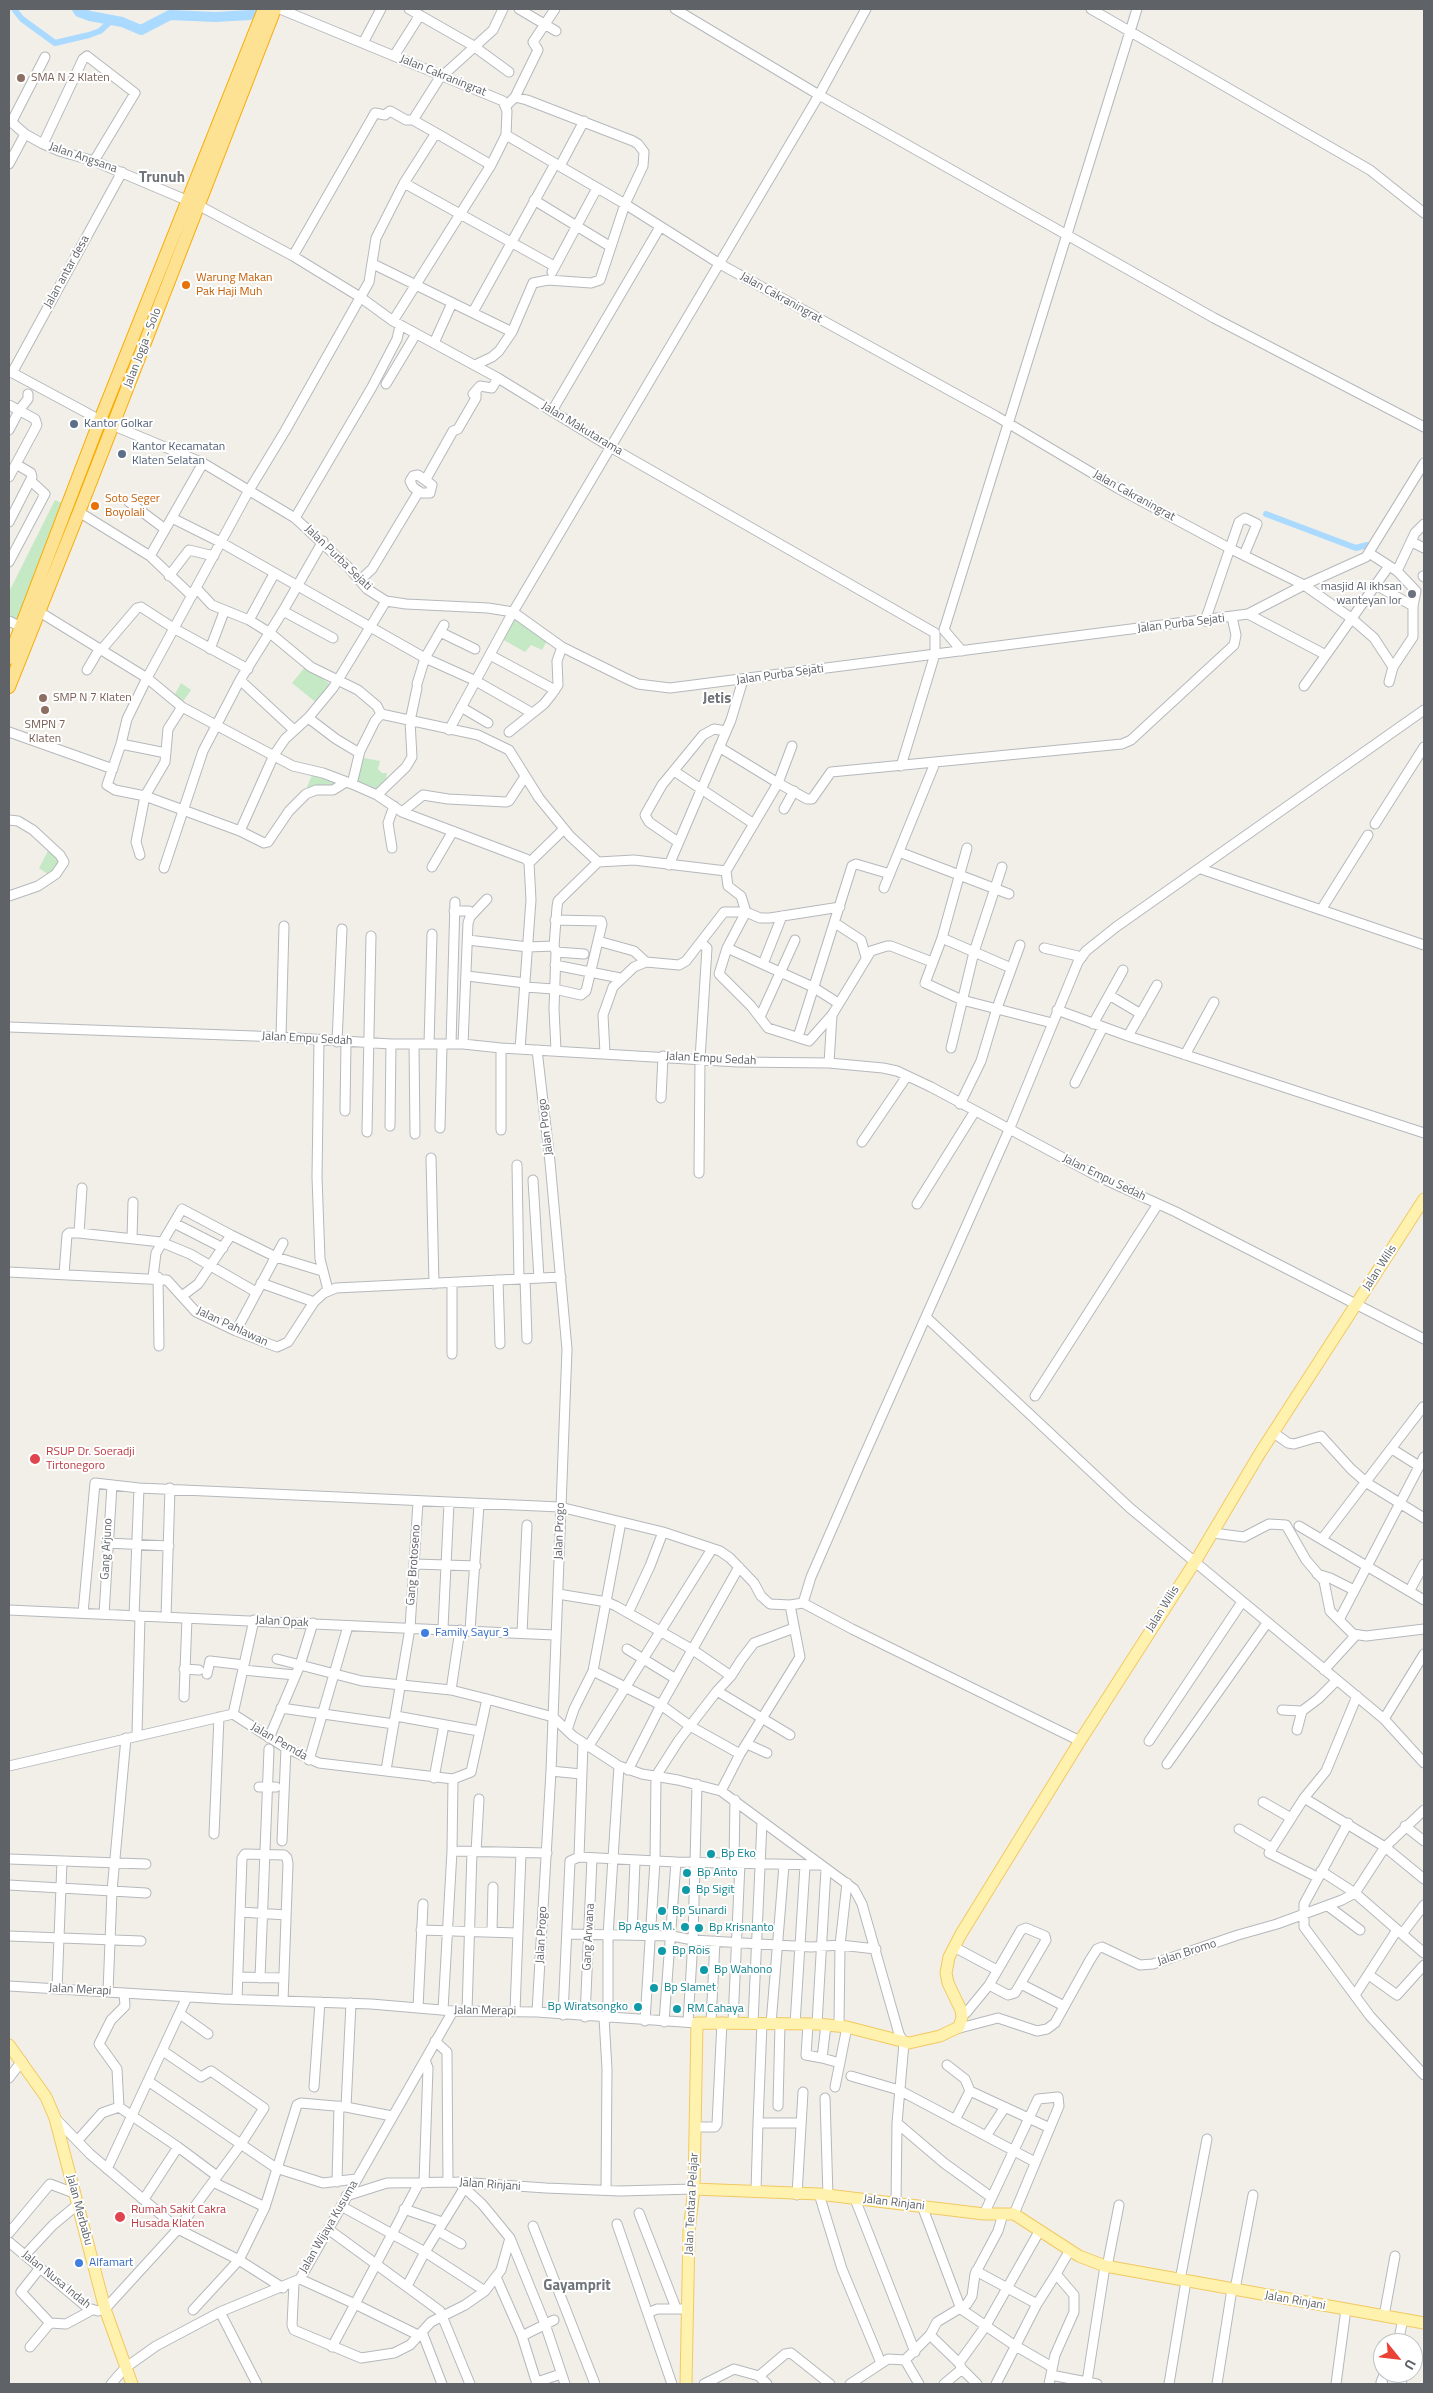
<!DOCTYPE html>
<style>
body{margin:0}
#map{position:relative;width:1433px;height:2393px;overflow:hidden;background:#f1efe8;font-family:"Titillium Web",sans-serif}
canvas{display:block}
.frame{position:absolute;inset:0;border:10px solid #5f6368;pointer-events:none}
.north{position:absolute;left:1373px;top:2333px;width:50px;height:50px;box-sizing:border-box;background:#fff;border:1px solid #bfc1c3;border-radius:50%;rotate:119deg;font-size:14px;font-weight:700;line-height:20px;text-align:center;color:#5f6368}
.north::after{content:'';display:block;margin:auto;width:18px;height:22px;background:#ea4335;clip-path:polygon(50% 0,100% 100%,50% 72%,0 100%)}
</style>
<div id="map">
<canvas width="1433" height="2393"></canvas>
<div class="frame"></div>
<div class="north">U</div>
</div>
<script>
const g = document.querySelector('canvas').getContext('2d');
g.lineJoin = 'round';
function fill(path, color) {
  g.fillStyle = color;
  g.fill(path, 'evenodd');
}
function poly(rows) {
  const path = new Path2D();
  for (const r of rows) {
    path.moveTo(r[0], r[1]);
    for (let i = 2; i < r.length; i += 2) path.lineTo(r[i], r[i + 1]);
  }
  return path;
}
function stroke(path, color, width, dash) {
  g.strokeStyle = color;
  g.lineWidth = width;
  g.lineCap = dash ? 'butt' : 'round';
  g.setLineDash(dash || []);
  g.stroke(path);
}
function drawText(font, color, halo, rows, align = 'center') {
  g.font = font + ' "Titillium Web",sans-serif';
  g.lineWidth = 4;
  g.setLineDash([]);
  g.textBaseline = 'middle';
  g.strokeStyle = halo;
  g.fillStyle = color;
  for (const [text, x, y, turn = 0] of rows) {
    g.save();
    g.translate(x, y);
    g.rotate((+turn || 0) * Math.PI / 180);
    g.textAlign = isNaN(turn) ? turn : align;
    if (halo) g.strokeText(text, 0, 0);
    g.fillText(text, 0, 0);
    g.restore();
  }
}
const green = poly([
 [55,500,62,503,18,620,9,616,9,592],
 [514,617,547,641,542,650,531,645,525,652,502,639],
 [305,667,333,686,318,704,292,683],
 [181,683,191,690,182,703,175,694],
 [359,757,380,761,378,769,382,773,387,773,386,777,391,780,377,793,354,783],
 [312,775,341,784,308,793,307,787],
 [49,849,62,861,52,877,39,868]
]);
const canal = poly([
 [14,9,22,19,55,43,89,35,100,31,112,20],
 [1266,514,1356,548,1367,545]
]);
const river = poly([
 [77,9,79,12,90,16,122,22,141,30,170,15,215,17,250,15,254,9]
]);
const minor = poly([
 [280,9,503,101,507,111,506,135,625,204,720,264,996,416,1119,489,1231,549,1304,585,1351,618,1374,638,1393,667,1389,682],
 [409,9,472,45,509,72],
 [519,9,556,31],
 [675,9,819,95,1214,318,1424,427],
 [1091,9,1370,170,1424,213],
 [363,43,381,9],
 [394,56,420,15],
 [515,97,538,50,533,42,555,9],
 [9,120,25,134,43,144,59,151,94,161,198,205,293,256,360,297,393,321,498,378,612,448,935,633],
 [12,121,45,57],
 [436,133,491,165],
 [43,144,83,59,87,56,135,93,94,161],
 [9,164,25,134],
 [560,166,584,121],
 [404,183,554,266],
 [534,200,611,247],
 [293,256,375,113,385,115,390,111,406,120,413,120],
 [373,264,512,332],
 [552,272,597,188],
 [473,312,555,164],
 [393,321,491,165,506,135],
 [434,343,452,303],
 [475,365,492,357,499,351,512,332,533,283,548,280,591,283,600,280,625,204,643,166,644,152,638,144,633,141,527,100,515,97,506,106],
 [9,371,100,420,203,463,295,518,348,567,367,589,386,601,406,604,488,608,513,612,562,647,625,678,638,684,670,688,1248,614,1304,585,1366,557,1424,463],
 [12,373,122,172],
 [386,384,416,334],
 [473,394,480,386,492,388,498,378],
 [9,405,35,419,37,425,9,477],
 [552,411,660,227],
 [9,430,20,409,28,399,28,394],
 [418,475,432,485,430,493,421,493,413,487,410,481,413,476,418,475],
 [426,479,453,431,458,429,469,410,476,398,476,392],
 [129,502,165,529],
 [79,512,150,556,192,596],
 [172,518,222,543,425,658,476,681,532,713],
 [295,518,372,387,397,339,400,326],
 [9,522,32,477,31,473,16,464],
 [1412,542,1424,548],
 [1369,553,1397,571,1416,591,1413,606,1413,637,1393,667],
 [150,556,203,463],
 [9,562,45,494,31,481],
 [1397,571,1415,533,1424,524],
 [169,576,189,550,214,556],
 [1423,576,1424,577],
 [360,580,372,569,419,491],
 [1376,585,1413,606],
 [197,589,212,605,249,620,270,633,311,667,358,690,377,706,381,714],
 [38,611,147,678,182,707,293,766,323,773,352,784,377,795,402,812,526,859,529,863,531,900,520,1049],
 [283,611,333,638],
 [1248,614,1326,655],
 [249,620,274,574],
 [9,621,21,627],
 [1205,621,1239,522,1245,518,1257,524,1244,555],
 [944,630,1137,9],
 [944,630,962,651],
 [440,632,475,649],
 [102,649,137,608,141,607,175,629,248,669],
 [210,649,224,612],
 [490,655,555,690],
 [87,670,100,648],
 [240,680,294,730],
 [417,684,425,658,444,625],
 [1304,686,1389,566],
 [461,707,488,723],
 [381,714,478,735,509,750,539,798,570,836,598,862,634,860,726,871],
 [309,717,311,720,336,739,356,751,360,751],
 [449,730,513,612,819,95,866,9],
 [9,732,113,769],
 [509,732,544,704,552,694,558,685,557,661,562,647],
 [121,744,166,753],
 [792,746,778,783,726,871,728,886,741,896,746,912,727,948,719,974,751,1006,768,1028,809,1041,832,1015],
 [719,747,778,783,807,799,812,799,831,772,1122,744,1131,740,1234,645,1236,635,1232,617],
 [901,766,935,654,935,633],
 [674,771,754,824],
 [346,782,333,790,316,790,306,794,289,811,268,842,264,843,240,831,145,796,115,790,107,785,121,744,127,719,147,678,248,492,285,431,369,282,376,238,404,183,436,133,413,120,439,79,493,30,503,9],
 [352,784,360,751,375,721,381,714],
 [377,795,406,767,412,757,410,721,417,688],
 [784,809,794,791],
 [402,812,423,795,448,799,506,802,509,801,524,778],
 [9,820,18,821,33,830,60,855,64,862,56,874,38,886,9,896],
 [1375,824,1424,747],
 [240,831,274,755,285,739,309,717,333,688,386,601],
 [678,842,649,822,645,815,662,785,703,735,714,729,726,731],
 [392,848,388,823,394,806],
 [967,848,942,938,925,983,962,1000,1052,1023],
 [899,852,1009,894],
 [140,855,136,842,145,796,165,762,168,729,182,707],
 [529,863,564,829],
 [669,865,731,720,743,680],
 [432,867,453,831],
 [164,868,203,751,240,680,283,611,323,541],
 [1201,869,1424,945],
 [884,888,935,763],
 [1321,910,1368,835],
 [454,911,469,911],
 [835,923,861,940,866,957],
 [942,938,1011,968],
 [468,940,528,947,554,946],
 [598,941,634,951,646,962],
 [727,948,813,987,838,1003],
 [1044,948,1082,957],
 [556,952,584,954],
 [763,964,782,916],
 [555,965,620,978],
 [467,976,525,983],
 [525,987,554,989,581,995,586,991,602,924,601,921,555,920],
 [1109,995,1141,1014],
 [1057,1010,1128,1036,1424,1133],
 [760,1017,795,940],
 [1093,1024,1123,970],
 [9,1027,281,1037,391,1044,463,1044,501,1048,738,1062,829,1063,883,1068,897,1071,931,1087,1097,1176,1176,1212,1424,1339],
 [1128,1036,1157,985],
 [281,1037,284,926],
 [798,1037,852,866,856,864,890,874],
 [319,1040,317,1177,320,1259,328,1290],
 [337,1042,342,929],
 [429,1044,432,934],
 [451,1044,455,902],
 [463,1044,468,923,470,917,487,899],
 [414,1045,415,1134],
 [501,1048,501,1130],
 [951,1048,974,952,1002,867],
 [537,1050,550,1162,567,1349,551,1771,537,2012],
 [556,1050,554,1009,556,952,554,946,557,907,558,901,598,862],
 [605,1053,603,1015,613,987,634,967,646,962,679,965,686,961,724,912,746,912,760,918,770,918,840,907],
 [1185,1055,1214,1002],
 [829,1063,832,1015,871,951,887,946,891,946,932,962],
 [1075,1083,1103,1027],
 [661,1098,663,1056],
 [960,1104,981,1061,997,1008,1020,945],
 [345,1111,346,1042],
 [390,1126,391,1044],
 [440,1128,442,1045],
 [367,1132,371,936],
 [862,1142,907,1076],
 [431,1158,434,1284],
 [517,1165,519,1279],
 [699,1173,700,1059,707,948,701,943],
 [533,1180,539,1278],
 [917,1204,975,1111],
 [174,1223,223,1248],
 [79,1233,82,1188],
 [231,1235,276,1257,322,1271],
 [132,1239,133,1202],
 [9,1272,167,1280,196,1312,236,1331,277,1347,288,1342,314,1302,324,1293,336,1288,561,1277],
 [64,1274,67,1235,69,1233,79,1233,161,1242,190,1254,256,1292],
 [153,1277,156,1253,182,1209,231,1235,198,1284,182,1296],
 [158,1277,159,1346],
 [525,1279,527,1339],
 [498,1280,500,1344],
 [261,1283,314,1302],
 [452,1283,452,1354],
 [927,1318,1130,1508,1384,1719,1424,1763],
 [236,1331,283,1243],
 [1035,1396,1158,1204],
 [1274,1433,1288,1443,1294,1444,1321,1436,1351,1469,1367,1483,1424,1518],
 [1392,1449,1419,1466],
 [1299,1526,1424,1600],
 [1213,1533,1244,1537,1269,1524,1286,1525,1306,1560,1324,1581,1330,1611,1353,1634,1366,1636,1424,1629],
 [1322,1539,1423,1407],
 [107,1543,169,1546],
 [415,1564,476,1566],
 [1317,1574,1330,1578,1354,1590],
 [1410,1590,1424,1564],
 [558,1594,607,1602,616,1606,693,1650,731,1676],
 [803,1603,811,1577,859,1467,1009,1130,1078,962,1086,951,1116,927,1424,710],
 [9,1610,554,1635],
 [83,1613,95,1483,139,1488,560,1507,663,1532,720,1551,730,1558,754,1583,761,1596,770,1604,790,1605,803,1603,852,1629,1080,1741],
 [628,1613,650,1566,663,1532],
 [104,1614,112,1485],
 [134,1616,139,1488],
 [166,1617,170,1488],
 [1339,1620,1424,1457],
 [443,1628,449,1503],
 [470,1630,479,1505],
 [522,1633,527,1525],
 [627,1649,676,1679],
 [277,1659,362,1681,451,1690,487,1699],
 [184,1669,199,1670],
 [243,1670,295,1675],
 [1324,1670,1356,1635],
 [593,1671,661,1705,690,1726,740,1754],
 [207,1674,210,1661,244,1665],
 [451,1690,460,1630],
 [717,1691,790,1735],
 [184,1697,187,1618],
 [281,1708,394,1724],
 [1282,1710,1302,1711,1318,1699,1337,1680],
 [233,1714,254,1620],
 [396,1716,479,1731],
 [1384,1719,1424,1654],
 [567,1730,574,1709,593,1671,621,1522],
 [1297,1730,1302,1711],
 [137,1735,140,1616],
 [269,1738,300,1665,313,1623],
 [1149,1741,1242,1602],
 [583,1743,579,1857,676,1862,821,1865],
 [747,1744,767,1753],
 [588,1747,712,1549],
 [309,1760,348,1626],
 [1167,1764,1267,1623],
 [9,1766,233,1714,286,1748,319,1763,453,1779,471,1772,487,1699,553,1717,573,1736,619,1766,642,1774,678,1780,721,1791,854,1889,862,1904,899,2034,904,2043,897,2123,896,2203],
 [386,1770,410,1628,418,1502],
 [628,1770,661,1705,739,1567],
 [551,1771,581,1774],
 [434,1778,444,1725],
 [259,1787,276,1787],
 [721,1791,740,1754,800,1657,790,1605],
 [1304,1798,1385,1847,1424,1879],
 [1263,1802,1291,1818],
 [1348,1823,1304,1904,1304,1927,1370,2016,1424,2075],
 [1405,1826,1424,1841],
 [1239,1829,1272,1848],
 [214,1834,219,1717],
 [282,1841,286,1748],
 [452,1851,547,1853],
 [476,1852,479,1799],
 [9,1859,146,1864],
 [734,1863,735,1800],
 [1321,1871,1355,1893,1402,1934,1424,1905],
 [1317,1877,1269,1853,1304,1798,1326,1771,1357,1696],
 [9,1885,112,1891,126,1738],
 [1328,1906,1360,1930],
 [241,1912,286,1915],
 [421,1930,517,1933],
 [492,1932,493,1887],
 [567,1934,672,1936,693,1940,811,1947,840,1945,876,1949],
 [1402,1934,1424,1953],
 [632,1935,635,1861],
 [9,1936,141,1941],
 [954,1947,997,1970],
 [1369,1975,1397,1995,1424,1965],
 [238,1977,284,1978],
 [260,1978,269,1749],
 [1021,1984,1064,2006],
 [9,1986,223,1999,371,2004,453,2011,537,2012,697,2023],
 [57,1989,62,1861],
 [108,1992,112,1891,146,1893],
 [1355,1995,1397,1930],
 [237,1999,242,1858,245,1854,284,1855,287,1858,288,1864,283,2001],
 [418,2008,423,1904],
 [443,2010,452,1851,453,1779],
 [467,2011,472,1852],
 [515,2011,521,1853],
 [966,2013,989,1985,1021,1930,1026,1928,1045,1936,1046,1940,1015,1993,1008,1995,989,1985],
 [180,2014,208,2034],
 [563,2015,570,1861,579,1857],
 [585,2017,592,1858],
 [604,2018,607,2069,606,2190],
 [608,2018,608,1935,619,1766],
 [645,2021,655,1861,656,1776,679,1740,717,1691,731,1676,741,1660,754,1643,794,1628],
 [664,2022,676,1862],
 [688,2022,693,1940,697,1784],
 [711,2022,715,1941],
 [733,2022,740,1863],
 [753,2023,762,1822],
 [762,2023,758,2123,800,2123],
 [771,2024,784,1865],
 [795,2024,805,1866],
 [817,2024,826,1869],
 [808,2025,806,2055,822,2058],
 [826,2025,822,2058,840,2063],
 [839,2026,840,1945,847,1883],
 [956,2029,998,2018,1037,2031,1047,2029,1055,2023,1090,1960,1097,1949,1102,1947,1140,1965,1153,1964,1238,1935,1277,1924,1342,1900,1355,1893,1385,1847,1424,1810],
 [435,2041,447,2052,448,2182],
 [947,2065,965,2079,970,2091,1050,2128],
 [851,2076,899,2090,1035,2162],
 [9,2078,22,2061],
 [148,2081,276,2168,323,2183,356,2179],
 [314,2087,320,2002],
 [835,2087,847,2027],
 [825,2098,828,2196],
 [778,2106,780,2024],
 [119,2107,117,2069,99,2044,111,2020,125,2006,124,1993],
 [346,2107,351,2003],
 [55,2118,90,2154,178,2229,239,2260,283,2288],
 [955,2120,970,2091],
 [897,2123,944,2163,991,2197],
 [695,2127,715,2127,717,2124,722,2022],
 [986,2136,1005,2107],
 [78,2140,102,2113,119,2107,178,2147,144,2199],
 [178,2147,217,2176],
 [107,2169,187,1997],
 [213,2182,265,2207],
 [337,2182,339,2106],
 [458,2182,482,2204,510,2238,545,2324,565,2384],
 [424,2183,428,2068,425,2060],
 [756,2191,758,2123],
 [819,2194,842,2269,881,2363],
 [797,2195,803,2092],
 [346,2196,387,2183,458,2182,546,2188,620,2191,694,2189],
 [855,2199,915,2352],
 [341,2206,425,2252,485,2291],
 [922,2206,961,2309,1014,2345,1052,2367],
 [404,2209,442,2222],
 [639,2213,676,2308],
 [984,2214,1038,2099,1058,2097,1059,2106,1014,2214],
 [617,2224,672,2384],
 [533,2226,595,2384],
 [328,2229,440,2311,470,2384],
 [438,2231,461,2244],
 [9,2233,50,2184,74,2193],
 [9,2242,88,2308,98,2311,105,2309,178,2229,241,2144,264,2108,211,2071,201,2077,163,2051],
 [25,2255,53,2225,77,2205],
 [1107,2267,1119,2205],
 [976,2271,1037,2304],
 [496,2277,522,2336,537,2384],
 [300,2279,355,2304,419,2183],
 [1180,2280,1207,2139],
 [294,2283,292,2325,294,2330,361,2358,394,2353,410,2345,431,2322,465,2305,485,2291,501,2270,510,2238],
 [407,2286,425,2252,465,2187],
 [1235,2289,1253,2195],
 [193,2310,239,2260,265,2207,297,2105,301,2103,346,2107,392,2116],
 [220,2312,257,2384],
 [648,2313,657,2309,682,2309],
 [1384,2316,1395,2256],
 [50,2323,66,2324,92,2310],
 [422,2332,442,2384],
 [930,2335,959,2363,962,2369,977,2384],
 [522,2336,554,2320],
 [1398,2343,1403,2319],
 [30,2347,50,2323,21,2292,40,2268],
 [332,2347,355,2304,418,2335],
 [905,2360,919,2384],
 [959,2363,985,2327,1040,2230],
 [1051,2375,1097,2384],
 [759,2376,767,2384],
 [537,2382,561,2374],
 [1087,2382,1105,2266],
 [111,2384,125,2368,156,2346,220,2312,300,2279,453,2011],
 [704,2384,734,2369,759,2376,785,2354,791,2353,830,2384],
 [850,2384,888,2359,905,2360,930,2335,937,2322,967,2304,972,2296,975,2274,998,2231,1003,2214],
 [944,2384,962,2369],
 [996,2384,1037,2304,1056,2274],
 [1049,2384,1055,2355,1074,2312,1074,2295,1056,2274,1070,2250],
 [1169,2384,1186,2281],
 [1217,2384,1232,2289],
 [1336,2384,1346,2309],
 [1383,2384,1381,2382,1384,2375,1393,2374,1400,2378,1402,2384]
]);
const major = poly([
 [9,2045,46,2097,55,2118,105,2309,132,2384],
 [694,2189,819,2194,984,2214,1014,2214,1079,2256,1105,2266,1424,2323],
 [686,2384,689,2231,694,2189,697,2023,817,2024,847,2027,909,2043,940,2036,959,2027,962,2017,961,2010,948,1983,946,1973,949,1957,961,1934,1080,1741,1198,1557,1260,1453,1424,1199]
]);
const highway = poly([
 [9,658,100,420,264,9],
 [9,687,79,512,275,9]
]);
const markers = [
 [21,78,5,"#8d6e63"],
 [186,285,5,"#e8710a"],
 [74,424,5,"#5c6f8a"],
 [122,454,5,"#5c6f8a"],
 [95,506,5,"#e8710a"],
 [1412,594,5,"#6b7280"],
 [43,698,5,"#8d6e63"],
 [45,710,5,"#8d6e63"],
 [35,1459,6,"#e0444e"],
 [425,1633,5,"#3f7fe0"],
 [711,1854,5,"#0f9aa8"],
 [687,1873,5,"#0f9aa8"],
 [686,1890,5,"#0f9aa8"],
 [662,1911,5,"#0f9aa8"],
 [685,1927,5,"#0f9aa8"],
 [699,1928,5,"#0f9aa8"],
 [662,1951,5,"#0f9aa8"],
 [704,1970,5,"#0f9aa8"],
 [654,1988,5,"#0f9aa8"],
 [638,2007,5,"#0f9aa8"],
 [677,2009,5,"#0f9aa8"],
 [120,2217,6,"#e0444e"],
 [79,2263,5,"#3f7fe0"]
];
const streetNames = [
 ["Jalan Cakraningrat",443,76,22],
 ["Jalan Angsana",83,158,19],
 ["Jalan antar desa",67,272,-61],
 ["Jalan Cakraningrat",781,298,29],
 ["Jalan Jogja - Solo",143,348,-69],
 ["Jalan Makutarama",582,429,31],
 ["Jalan Cakraningrat",1134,496,29],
 ["Jalan Purba Sejati",338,558,44],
 ["Jalan Purba Sejati",1181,624,-7],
 ["Jalan Purba Sejati",780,675,-8],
 ["Jalan Empu Sedah",307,1039,3],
 ["Jalan Empu Sedah",711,1059,3],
 ["Jalan Progo",546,1127,-97],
 ["Jalan Empu Sedah",1104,1178,26],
 ["Jalan Wilis",1380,1268,-57],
 ["Jalan Pahlawan",232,1327,25],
 ["Jalan Progo",560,1531,-88],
 ["Gang Arjuno",107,1549,-87],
 ["Gang Brotoseno",414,1565,-86],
 ["Jalan Wilis",1163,1609,-58],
 ["Jalan Opak",282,1622,3],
 ["Jalan Pemda",279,1742,30],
 ["Jalan Progo",542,1935,-87],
 ["Gang Arwana",589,1937,-87],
 ["Jalan Bromo",1187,1953,-18],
 ["Jalan Merapi",80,1990,3],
 ["Jalan Merapi",485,2011,1],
 ["Jalan Rinjani",490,2185,4],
 ["Jalan Rinjani",894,2203,7],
 ["Jalan Tentara Pelajar",692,2204,-87],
 ["Jalan Merbabu",79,2210,75],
 ["Jalan Wijaya Kusuma",329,2227,-60],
 ["Jalan Nusa Indah",56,2280,39],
 ["Jalan Rinjani",1295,2301,10]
];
const educationNames = [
 ["SMA N 2 Klaten",31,78],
 ["SMP N 7 Klaten",53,698],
 ["SMPN 7",45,725,"center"],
 ["Klaten",45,739,"center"]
];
const foodNames = [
 ["Warung Makan",196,278],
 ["Pak Haji Muh",196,292],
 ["Soto Seger",105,499],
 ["Boyolali",105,513]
];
const serviceNames = [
 ["Kantor Golkar",84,424],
 ["Kantor Kecamatan",132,447],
 ["Klaten Selatan",132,461]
];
const worshipNames = [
 ["masjid Al ikhsan",1402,587],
 ["wanteyan lor",1402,601]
];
const healthNames = [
 ["RSUP Dr. Soeradji",46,1452],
 ["Tirtonegoro",46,1466],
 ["Rumah Sakit Cakra",131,2210],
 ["Husada Klaten",131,2224]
];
const shopNames = [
 ["Family Sayur 3",435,1633],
 ["Alfamart",89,2263]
];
const cultureNames = [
 ["Bp Eko",721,1854],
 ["Bp Anto",697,1873],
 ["Bp Sigit",696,1890],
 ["Bp Sunardi",672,1911],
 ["Bp Agus M.",675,1927,"right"],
 ["Bp Krisnanto",709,1928],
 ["Bp Rois",672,1951],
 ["Bp Wahono",714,1970],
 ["Bp Slamet",664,1988],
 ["Bp Wiratsongko",628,2007,"right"],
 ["RM Cahaya",687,2009]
];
const quarterNames = [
 ["Trunuh",162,178],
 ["Jetis",717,699],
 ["Gayamprit",577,2286]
];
fill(green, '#c5e8c5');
stroke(canal, '#aadaff', 6);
stroke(river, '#aadaff', 10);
stroke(minor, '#b5b8bc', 11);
stroke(major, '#f2c960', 13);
stroke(highway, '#f9ab00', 14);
stroke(minor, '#fff', 9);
stroke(major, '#fff2af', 11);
stroke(highway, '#fde293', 12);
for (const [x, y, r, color] of markers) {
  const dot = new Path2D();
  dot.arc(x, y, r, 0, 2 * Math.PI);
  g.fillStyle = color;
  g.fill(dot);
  stroke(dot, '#fff', 2);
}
drawText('12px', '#5f6368', '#fff', streetNames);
drawText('12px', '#785e54', '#fff', educationNames, 'left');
drawText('12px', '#c56008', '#fff', foodNames, 'left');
drawText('12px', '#4e5e75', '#fff', serviceNames, 'left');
drawText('12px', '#5b616d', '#fff', worshipNames, 'right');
drawText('12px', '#be3a42', '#fff', healthNames, 'left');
drawText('12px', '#366cbe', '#fff', shopNames, 'left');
drawText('12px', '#0d838f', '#fff', cultureNames, 'left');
drawText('bold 15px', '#70757a', '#fff', quarterNames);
</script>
